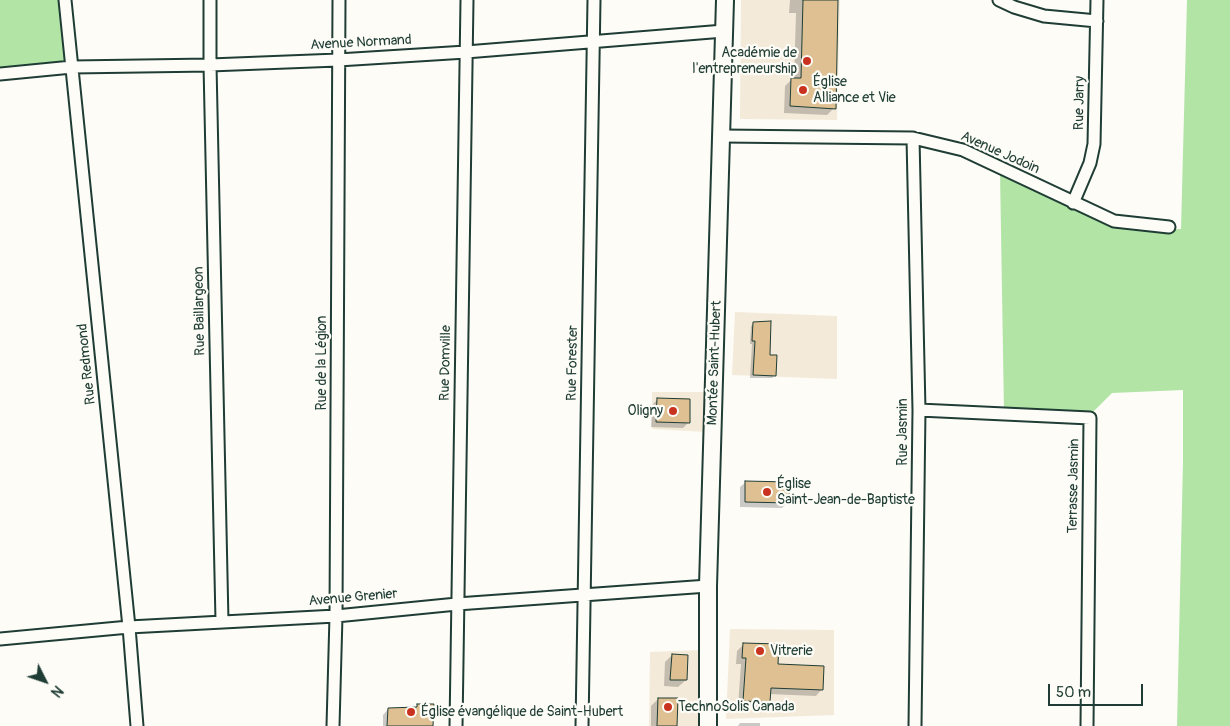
<!DOCTYPE html>
<meta charset="utf-8">
<style>
body{margin:0}
#map{position:relative;width:1230px;height:726px;overflow:hidden;background:#fdfcf7;font-family:Pangolin,sans-serif}
canvas{display:block}
.north{position:absolute;left:20px;top:656px;width:50px;height:50px;-webkit-text-stroke:4px #fdfcf7;paint-order:stroke;rotate:131deg;font-size:14px;font-weight:700;line-height:20px;text-align:center;color:#1f3d34}
.north::after{content:'';display:block;margin:auto;width:18px;height:22px;background:#1f3d34;clip-path:polygon(50% 0,100% 100%,50% 72%,0 100%)}
.scale{position:absolute;left:1048px;top:684px;width:95px;height:22px;box-sizing:border-box;border:2px solid #1f3d34;border-top:0;padding-left:6px;font-size:15px;line-height:18px;white-space:nowrap;color:#1f3d34;-webkit-text-stroke:4px #fdfcf7;paint-order:stroke}
</style>
<div id="map">
<canvas width="1230" height="726"></canvas>
<div class="north">N</div>
<div class="scale">50 m</div>
</div>
<script>
const g = document.querySelector('canvas').getContext('2d');
g.lineJoin = 'round';
function fill(path, color) {
  g.fillStyle = color;
  g.fill(path, 'evenodd');
}
function poly(rows) {
  const path = new Path2D();
  for (const r of rows) {
    path.moveTo(r[0], r[1]);
    for (let i = 2; i < r.length; i += 2) path.lineTo(r[i], r[i + 1]);
  }
  return path;
}
function stroke(path, color, width, dash) {
  g.strokeStyle = color;
  g.lineWidth = width;
  g.lineCap = dash ? 'butt' : 'round';
  g.setLineDash(dash || []);
  g.stroke(path);
}
function drawText(font, color, halo, rows, align = 'center') {
  g.font = font + ' Pangolin,sans-serif';
  g.lineWidth = 4.5;
  g.setLineDash([]);
  g.textBaseline = 'middle';
  g.strokeStyle = halo;
  g.fillStyle = color;
  for (const [text, x, y, turn = 0] of rows) {
    g.save();
    g.translate(x, y);
    g.rotate((+turn || 0) * Math.PI / 180);
    g.textAlign = isNaN(turn) ? turn : align;
    if (halo) g.strokeText(text, 0, 0);
    g.fillText(text, 0, 0);
    g.restore();
  }
}
const built = poly([
 [741,0,840,0,837,120,740,119],
 [735,312,837,316,837,379,732,375],
 [652,392,710,392,706,432,652,429],
 [730,629,834,630,834,715,726,719],
 [701,650,699,726,649,726,650,652]
]);
const green = poly([
 [0,0,68,0,74,71,0,80],
 [1187,0,1230,0,1230,726,1177,726,1183,461,1183,390,1112,393,1089,416,1004,412,1000,171,1112,225,1145,230,1181,229]
]);
const shadow = poly([
 [790,0,836,0,834,108,827,115,784,113,785,86,792,79,794,79,796,13,789,13],
 [754,323,775,375,772,378,750,378,752,344,750,344,751,326],
 [658,399,689,422,683,428,651,427,652,405],
 [746,482,788,502,782,508,740,507,740,487],
 [743,645,777,665,822,689,816,696,769,694,768,701,762,707,738,706,741,664,736,664,737,651],
 [672,655,686,680,678,687,664,686,665,662],
 [658,699,676,726,651,726,651,706],
 [418,705,432,726,383,726,383,715,388,709,415,708],
 [740,723,760,723,760,726,738,726]
]);
const building = poly([
 [803,0,838,0,836,109,790,106,791,78,801,78,803,0],
 [771,321,770,355,777,355,776,376,753,375,755,341,752,341,753,322,771,321],
 [657,398,690,399,690,423,656,422,657,398],
 [745,481,789,482,789,503,745,502,745,481],
 [743,643,779,644,778,664,824,666,823,690,771,688,770,702,743,701,746,658,742,658,743,643],
 [672,654,688,655,687,680,670,680,672,654],
 [658,698,678,698,677,726,657,726,658,698],
 [417,704,434,704,433,726,387,726,388,708,417,707,417,704]
]);
const street = poly([
 [65,0,129,627,137,726],
 [210,0,210,65,222,621],
 [999,0,1014,7,1044,16,1097,21],
 [0,74,72,67,210,65,338,60,466,52,724,31],
 [722,136,913,138,963,150,1114,221,1169,227],
 [913,138,919,410,915,726],
 [1073,203,1090,163,1094,144,1097,0],
 [919,410,1090,418,1087,726],
 [0,639,129,627,336,616,457,604,708,586],
 [333,726,336,616,339,0],
 [456,726,467,0],
 [582,726,594,0]
]);
const secondary = poly([
 [708,726,708,586,725,0]
]);
const markers = [
 [807,61,5,"#c8321e"],
 [803,90,5,"#c8321e"],
 [673,411,5,"#c8321e"],
 [767,492,5,"#c8321e"],
 [760,651,5,"#c8321e"],
 [668,707,5,"#c8321e"],
 [411,712,5,"#c8321e"]
];
const streetNames = [
 ["Avenue Normand",361,43,-3],
 ["Rue Jarry",1080,103,-89],
 ["Avenue Jodoin",1000,153,24],
 ["Rue Baillargeon",200,311,-91],
 ["Rue de la Légion",322,363,-90],
 ["Rue Domville",446,363,-89],
 ["Rue Forester",573,363,-89],
 ["Montée Saint-Hubert",715,363,-88],
 ["Rue Redmond",87,364,-96],
 ["Rue Jasmin",903,432,-90],
 ["Terrasse Jasmin",1074,486,-89],
 ["Avenue Grenier",353,598,-5]
];
const poiNames = [
 ["Académie de",797,53,"right"],
 ["l'entrepreneurship",797,69,"right"],
 ["Église",813,82],
 ["Alliance et Vie",813,98],
 ["Oligny",663,411,"right"],
 ["Église",777,484],
 ["Saint-Jean-de-Baptiste",777,500],
 ["Vitrerie",770,651],
 ["TechnoSolis Canada",678,707],
 ["Église évangélique de Saint-Hubert",421,712]
];
fill(built, '#f4ead9');
fill(green, '#b1e4a5');
fill(shadow, '#0003');
fill(building, '#dec092');
stroke(building, '#1f3d34', 1);
stroke(street, '#1f3d34', 15);
stroke(secondary, '#1f3d34', 20);
stroke(street, '#fdfcf7', 11);
stroke(secondary, '#fdfcf7', 16);
for (const [x, y, r, color] of markers) {
  const dot = new Path2D();
  dot.arc(x, y, r, 0, 2 * Math.PI);
  g.fillStyle = color;
  g.fill(dot);
  stroke(dot, '#fdfcf7', 2);
}
drawText('14px', '#1f3d34', '#fdfcf7', streetNames);
drawText('14px', '#1f3d34', '#fdfcf7', poiNames, 'left');
</script>
